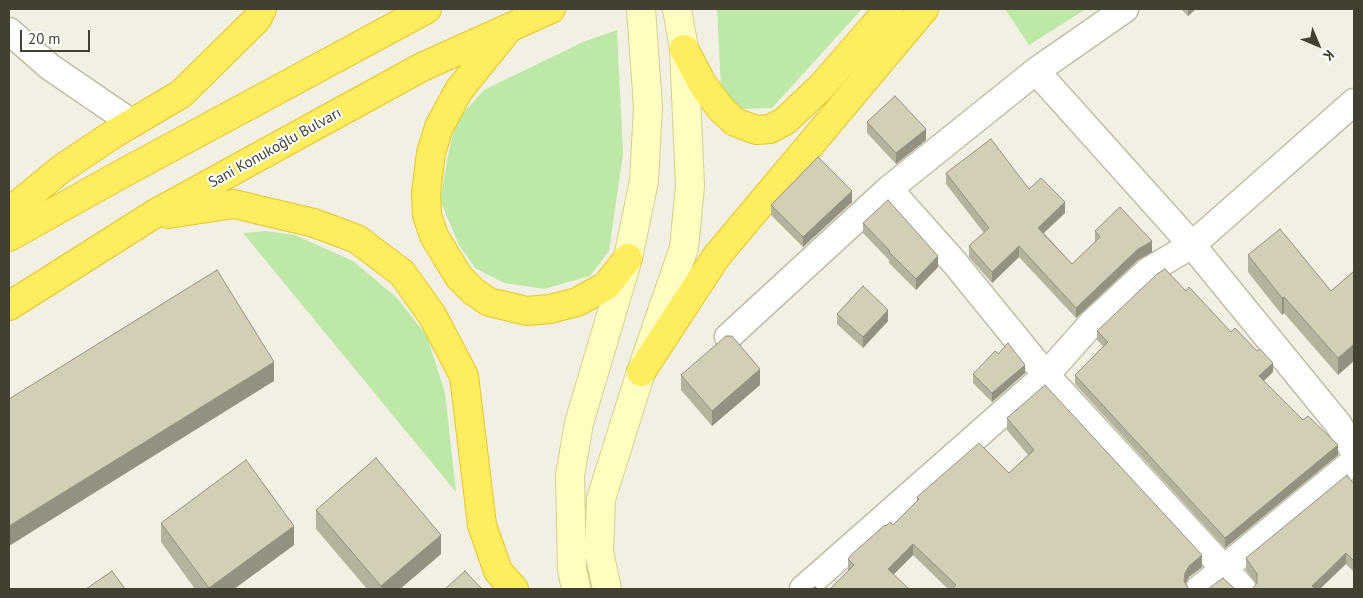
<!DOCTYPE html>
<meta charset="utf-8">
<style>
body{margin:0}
#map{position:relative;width:1363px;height:598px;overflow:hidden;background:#f2f0e2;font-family:"PT Sans",sans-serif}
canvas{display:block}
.frame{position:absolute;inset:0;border:10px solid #434032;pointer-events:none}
.north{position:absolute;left:1293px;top:20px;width:50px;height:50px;-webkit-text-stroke:4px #fff;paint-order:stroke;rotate:135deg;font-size:14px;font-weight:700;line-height:20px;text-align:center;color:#434032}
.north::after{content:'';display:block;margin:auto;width:18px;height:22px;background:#434032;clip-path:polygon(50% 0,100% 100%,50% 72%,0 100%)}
.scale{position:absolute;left:20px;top:30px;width:70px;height:22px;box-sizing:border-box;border:2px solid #434032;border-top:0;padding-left:6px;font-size:15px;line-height:18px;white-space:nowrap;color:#434032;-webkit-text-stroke:4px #fff;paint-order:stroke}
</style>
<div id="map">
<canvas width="1363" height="598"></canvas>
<div class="frame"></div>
<div class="north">K</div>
<div class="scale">20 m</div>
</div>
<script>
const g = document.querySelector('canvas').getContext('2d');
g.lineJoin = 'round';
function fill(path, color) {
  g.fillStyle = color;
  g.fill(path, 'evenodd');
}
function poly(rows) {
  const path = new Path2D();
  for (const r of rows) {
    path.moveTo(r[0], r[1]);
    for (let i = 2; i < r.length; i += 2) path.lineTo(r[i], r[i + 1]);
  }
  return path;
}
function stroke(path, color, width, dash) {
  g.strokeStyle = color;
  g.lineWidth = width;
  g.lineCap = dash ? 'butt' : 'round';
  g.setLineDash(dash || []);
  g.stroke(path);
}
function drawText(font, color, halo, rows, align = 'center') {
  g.font = font + ' "PT Sans",sans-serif';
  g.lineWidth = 4;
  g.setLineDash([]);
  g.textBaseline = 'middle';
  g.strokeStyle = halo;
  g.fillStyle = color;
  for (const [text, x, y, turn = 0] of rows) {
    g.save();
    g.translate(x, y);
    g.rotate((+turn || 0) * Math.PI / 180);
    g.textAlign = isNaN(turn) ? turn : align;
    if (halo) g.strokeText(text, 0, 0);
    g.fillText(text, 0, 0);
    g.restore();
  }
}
const green = poly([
 [717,9,862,9,772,108,740,109,721,87],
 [1005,9,1086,9,1029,45],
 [617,30,623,154,609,251,590,276,544,289,504,283,475,268,459,245,440,200,449,150,457,120,484,90,583,42],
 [266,231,295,235,353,261,397,298,427,336,445,393,456,492,243,233]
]);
const street = poly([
 [9,31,50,67,132,123],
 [1036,71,1192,245,1339,425,1354,452],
 [889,189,954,262,1046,375,1243,589],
 [728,337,889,189,1036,71,1125,9],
 [803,589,1046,375,1093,322,1148,271,1192,245,1354,102],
 [1199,589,1354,461]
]);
const secondary = poly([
 [576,589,572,569,570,475,579,423,628,258,644,181,648,107,641,9],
 [607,589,599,552,601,499,641,372,684,248,690,186,684,49,677,9]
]);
const highway = poly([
 [505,33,459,90,439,127,431,153,426,193,427,215,434,236,459,277,473,291,489,302,527,311,550,309,577,302,606,286,628,258],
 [684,49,703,85,721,109,735,122,756,130,770,129,785,121,821,87,889,9],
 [9,212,61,169,115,133,181,94,257,19,262,9],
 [168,214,234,204,314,223,357,239,402,273,432,315,464,376,482,525,498,571,514,589],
 [9,237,116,177,427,9],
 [9,306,156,213,422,67,551,9],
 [641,372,716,257,924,9]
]);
const wall = poly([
 [1181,9,1196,9,1188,16],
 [867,122,926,140,896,164,867,133],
 [946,173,1029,189,1065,213,1044,233,1072,264,1095,242,1095,231,1152,252,1138,260,1076,318,1019,257,992,283,969,257,969,246,984,233,946,184],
 [852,202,803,247,771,215,771,205],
 [863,223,938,267,916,290,889,263,889,260,863,233],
 [1248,255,1331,291,1354,271,1338,375,1284,313,1282,315,1248,272],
 [1186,291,1231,332,1273,372,1264,381,1338,455,1225,548,1075,384,1075,375,1103,346,1097,340,1097,331],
 [837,314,888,321,863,348,837,324],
 [998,354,1025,373,992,402,973,383,973,374],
 [681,375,760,385,712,426,681,390],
 [1007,418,1202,567,1189,577,1186,583,1188,588,1190,589,948,589,913,555,894,574,849,571,848,570,848,559,886,526,893,525,917,501,917,497,1009,473,1028,455,1007,430],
 [1354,484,1354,572,1346,564,1256,584,1246,570,1246,558],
 [316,510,441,554,400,589,367,589,316,529],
 [161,523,294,545,234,589,195,589,161,542]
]);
const shadedWall = poly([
 [1188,9,1196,9,1188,16],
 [926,129,926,140,896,164,896,153],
 [852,191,852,202,803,247,803,237],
 [1065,202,1065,213,1038,238,1038,228],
 [1152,241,1152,252,1138,260,1076,318,1076,308,1138,249],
 [1019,246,1019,257,992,283,992,272],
 [938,256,938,267,916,290,916,279],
 [1284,297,1284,313,1282,315,1282,298],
 [888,310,888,321,863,348,863,337],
 [1354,344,1354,361,1338,375,1338,358],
 [274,362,274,381,9,546,9,526],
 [1273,363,1273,372,1259,385,1259,376],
 [1025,365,1025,373,992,402,992,393],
 [760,369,760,385,712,426,712,411],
 [1338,445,1338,455,1225,548,1225,538],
 [294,526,294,545,234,589,209,589,209,588],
 [441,535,441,554,400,589,381,589,381,586],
 [913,544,913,555,888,580,888,569],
 [1346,553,1346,564,1320,589,1312,589,1312,586],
 [1202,555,1202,567,1189,577,1185,584,1184,589,1185,573,1189,566]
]);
const building = poly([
 [895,96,926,129,896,153,867,122,895,96],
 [991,139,1029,189,1041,178,1065,202,1038,228,1072,264,1100,237,1095,231,1120,207,1152,241,1138,249,1076,308,1019,246,992,272,969,246,989,228,946,173,991,139],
 [818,157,852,191,803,237,771,205,818,157],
 [888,200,938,256,916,279,889,252,890,251,863,223,888,200],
 [1280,229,1331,291,1354,271,1354,344,1338,358,1284,297,1282,298,1248,255,1280,229],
 [1165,269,1186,291,1189,287,1231,332,1235,328,1257,351,1260,349,1273,363,1259,376,1303,420,1308,416,1338,445,1225,538,1075,375,1108,342,1097,331,1157,274,1165,269],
 [217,270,274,362,9,526,9,399,217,270],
 [863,286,888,310,863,337,837,314,863,286],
 [726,336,732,336,760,369,712,411,681,375,726,336],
 [1008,343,1025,365,992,393,973,374,995,351,998,354,1008,343],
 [1045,385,1202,555,1189,566,1185,573,1184,581,1188,588,1190,589,952,589,956,585,913,544,888,569,909,589,830,589,854,565,848,559,852,554,885,525,886,526,890,522,893,525,919,499,917,497,979,443,1009,473,1034,450,1007,418,1045,385],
 [376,458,441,535,381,586,316,510,376,458],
 [246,460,294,526,209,588,161,523,246,460],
 [1347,475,1354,484,1354,561,1346,553,1312,586,1315,589,1252,589,1257,583,1257,574,1246,558,1347,475],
 [112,571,125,589,86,589,112,571],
 [465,571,482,589,445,589,465,571],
 [1223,578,1235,589,1208,589,1223,578],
 [815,587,818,589,811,589,815,587]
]);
const streetNames = [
 ["Sani Konukoğlu Bulvarı",275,148,-29]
];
fill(green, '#bee8a8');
stroke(street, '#c0bda7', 29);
stroke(secondary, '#d3d08f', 30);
stroke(highway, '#e2c72b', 30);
stroke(street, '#fff', 26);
stroke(secondary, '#fffdbf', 28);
stroke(highway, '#ffed60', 28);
fill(wall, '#b5b29d');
fill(shadedWall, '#949180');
fill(building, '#d3cfb7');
stroke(building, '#949180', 1);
drawText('15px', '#434032', '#fff', streetNames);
</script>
